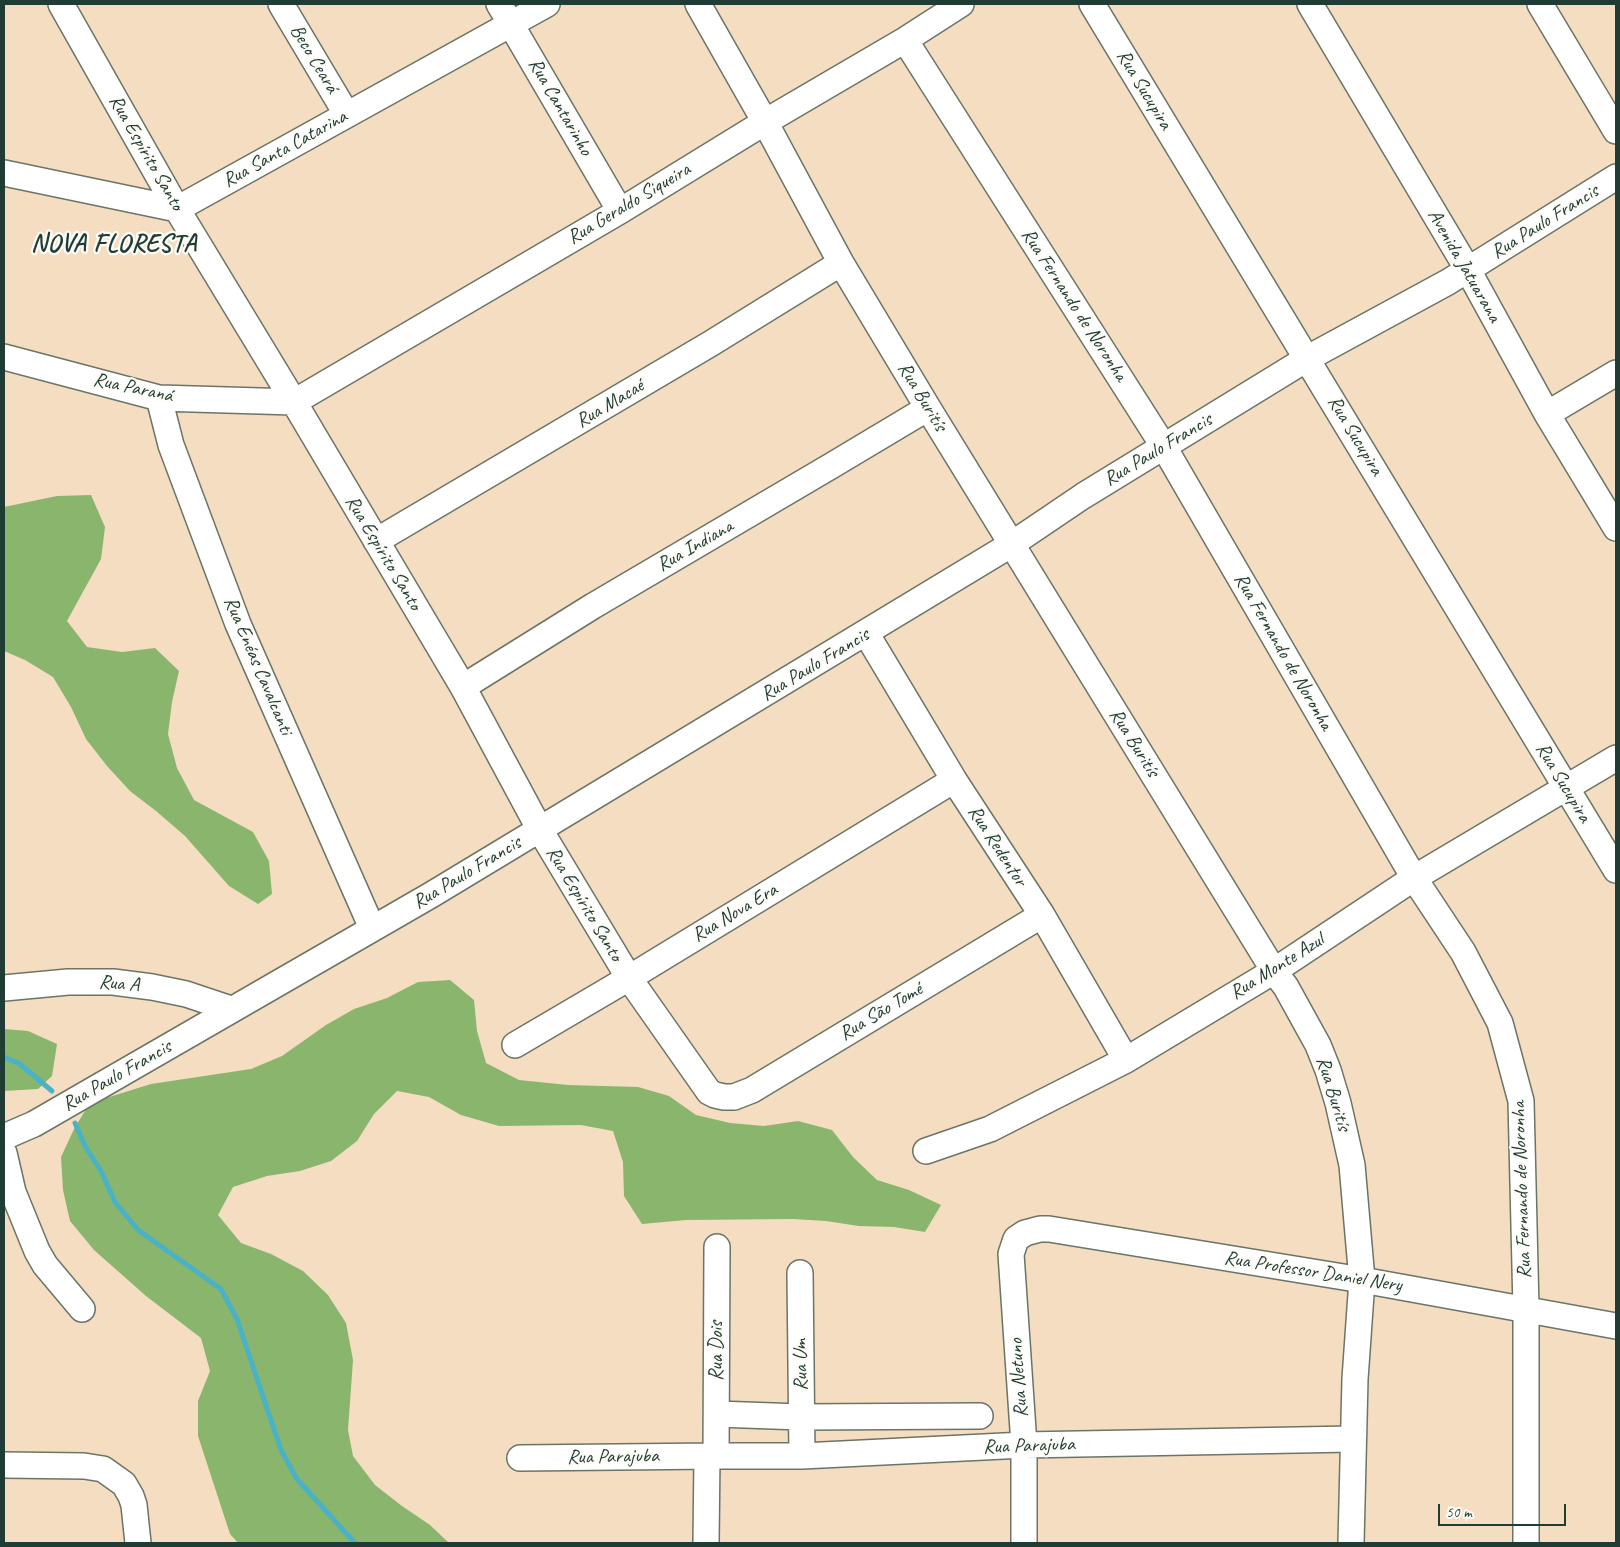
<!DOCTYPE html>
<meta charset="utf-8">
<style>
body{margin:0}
#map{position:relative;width:1620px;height:1547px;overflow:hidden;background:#f5ddc2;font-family:Caveat,sans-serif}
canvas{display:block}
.frame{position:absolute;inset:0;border:5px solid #1f3d34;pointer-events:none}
.scale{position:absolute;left:1438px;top:1504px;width:128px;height:22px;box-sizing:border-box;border:2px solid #1f3d34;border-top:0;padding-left:6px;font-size:15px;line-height:18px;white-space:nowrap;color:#1f3d34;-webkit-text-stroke:4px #fdfcf7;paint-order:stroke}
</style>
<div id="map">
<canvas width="1620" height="1547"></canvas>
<div class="frame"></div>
<div class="scale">50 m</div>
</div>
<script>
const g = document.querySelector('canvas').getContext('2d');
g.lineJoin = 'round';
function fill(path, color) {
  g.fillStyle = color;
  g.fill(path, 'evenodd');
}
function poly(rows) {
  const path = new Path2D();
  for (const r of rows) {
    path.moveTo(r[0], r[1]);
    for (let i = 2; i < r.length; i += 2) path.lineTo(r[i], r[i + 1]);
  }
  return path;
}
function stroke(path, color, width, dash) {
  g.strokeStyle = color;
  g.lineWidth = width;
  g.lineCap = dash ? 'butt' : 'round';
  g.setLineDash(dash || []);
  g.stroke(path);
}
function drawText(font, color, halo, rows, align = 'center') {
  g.font = font + ' Caveat,sans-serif';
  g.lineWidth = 4.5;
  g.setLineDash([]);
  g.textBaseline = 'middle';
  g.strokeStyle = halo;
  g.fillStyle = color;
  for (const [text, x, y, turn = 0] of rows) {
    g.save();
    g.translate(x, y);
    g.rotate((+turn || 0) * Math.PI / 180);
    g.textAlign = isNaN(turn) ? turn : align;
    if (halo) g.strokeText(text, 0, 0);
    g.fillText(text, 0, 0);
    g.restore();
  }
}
const forest = poly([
 [91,495,105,527,101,559,67,621,87,647,122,652,155,648,179,671,172,702,168,734,177,768,194,800,253,832,269,861,272,894,258,904,229,886,185,836,156,811,130,791,107,766,86,739,71,707,53,677,25,660,4,651,4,507,57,496],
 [450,980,474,1000,477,1031,486,1063,519,1080,568,1085,638,1087,669,1096,696,1115,730,1123,764,1126,798,1121,832,1130,853,1157,877,1180,909,1190,941,1205,925,1232,894,1227,859,1226,826,1221,793,1219,686,1220,642,1224,624,1196,623,1162,613,1131,581,1125,499,1126,461,1115,429,1097,397,1091,374,1114,357,1141,331,1161,300,1171,267,1176,233,1187,218,1215,241,1243,271,1254,303,1271,328,1295,346,1323,353,1360,348,1430,353,1456,375,1485,402,1506,430,1525,449,1543,238,1543,230,1534,198,1436,198,1401,210,1371,201,1338,146,1296,94,1250,70,1221,63,1190,61,1157,75,1127,90,1103,151,1084,251,1069,282,1056,326,1025,354,1009,387,998,418,982],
 [4,1029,28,1031,57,1044,52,1076,38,1089,4,1091]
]);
const stream = poly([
 [4,1057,20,1064,52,1091],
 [75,1123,85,1146,101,1171,115,1202,138,1230,221,1289,237,1319,281,1450,297,1479,355,1543]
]);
const minor = poly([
 [61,4,177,209,294,402,463,687,540,830,629,978,709,1092,715,1095,724,1097,734,1097,752,1090,1042,915],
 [281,4,347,115],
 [499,4,620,211],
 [698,4,765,122,841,263,928,408,1274,971,1286,987,1318,1045,1328,1070,1338,1103,1352,1165,1362,1280,1355,1379,1351,1543],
 [1092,4,1616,870],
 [1310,4,1468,270,1547,414,1616,528],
 [1540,4,1616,131],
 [905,40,1164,447,1414,878,1463,952,1500,1023,1521,1101,1526,1309,1526,1543],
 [4,173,177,209,547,4],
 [4,357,159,398,294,402,620,211,765,122,905,40,961,4],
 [159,398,171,445,238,624,372,928],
 [1547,414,1616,373],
 [376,541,710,344,841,263],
 [866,633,954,780,1042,915,1126,1060],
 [463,687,593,606,831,466,928,408],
 [4,988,68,982,113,982,152,987,186,994,231,1009],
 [515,1045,629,978,954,780],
 [4,1137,34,1124,431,895,1012,544,1083,496,1308,358,1448,282,1616,177],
 [926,1151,990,1129,1126,1060,1274,971,1414,878,1616,758],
 [4,1153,13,1192,37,1251,45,1265,82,1309],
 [800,1273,802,1456],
 [717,1414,801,1417,980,1416],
 [716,1456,717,1247],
 [520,1458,716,1456,802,1456,1024,1445,1352,1439],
 [4,1465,84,1466,103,1469,124,1484,131,1496,134,1505,138,1543],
 [706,1543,707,1456],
 [1024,1543,1024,1445,1011,1254,1016,1239,1025,1233,1040,1229,1049,1229,1362,1280,1616,1326]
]);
const streetNames = [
 ["Beco Ceará",314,59,59],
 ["Rua Sucupira",1144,90,59],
 ["Rua Cantarinho",560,107,60],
 ["Rua Santa Catarina",285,149,-29],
 ["Rua Espírito Santo",146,153,60],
 ["Rua Geraldo Siqueira",629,204,-31],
 ["Rua Paulo Francis",1545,222,-32],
 ["Avenida Jatuarana",1464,266,60],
 ["Rua Fernando de Noronha",1074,305,57],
 ["Rua Paraná",133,388,12],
 ["Rua Buritís",922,397,59],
 ["Rua Macaé",610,404,-31],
 ["Rua Sucupira",1355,436,59],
 ["Rua Paulo Francis",1158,450,-31],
 ["Rua Indiana",695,546,-30],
 ["Rua Espírito Santo",383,553,59],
 ["Rua Fernando de Noronha",1283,652,60],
 ["Rua Paulo Francis",815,665,-31],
 ["Rua Enéas Cavalcanti",258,666,67],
 ["Rua Buritís",1134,743,58],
 ["Rua Sucupira",1563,783,59],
 ["Rua Redentor",997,846,57],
 ["Rua Paulo Francis",467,873,-31],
 ["Rua Espírito Santo",584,904,59],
 ["Rua Nova Era",735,913,-31],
 ["Rua Monte Azul",1277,967,-32],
 ["Rua A",119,984,5],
 ["Rua São Tomé",881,1012,-31],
 ["Rua Paulo Francis",117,1076,-30],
 ["Rua Buritís",1333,1094,73],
 ["Rua Fernando de Noronha",1522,1190,-92],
 ["Rua Professor Daniel Nery",1313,1272,9],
 ["Rua Dois",717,1351,-90],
 ["Rua Um",801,1365,-91],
 ["Rua Netuno",1019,1378,-94],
 ["Rua Parajuba",1029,1446,-2],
 ["Rua Parajuba",613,1457,-1]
];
const districtNames = [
 ["NOVA FLORESTA",114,244]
];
fill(forest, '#8ab56c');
stroke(stream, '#49b2c7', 5);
stroke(minor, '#6a7566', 28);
stroke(minor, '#fff', 25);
drawText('20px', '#1f3d34', '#fdfcf7', streetNames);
g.letterSpacing = '1px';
drawText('bold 25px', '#1f3d34', '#fdfcf7', districtNames);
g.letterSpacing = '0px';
</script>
